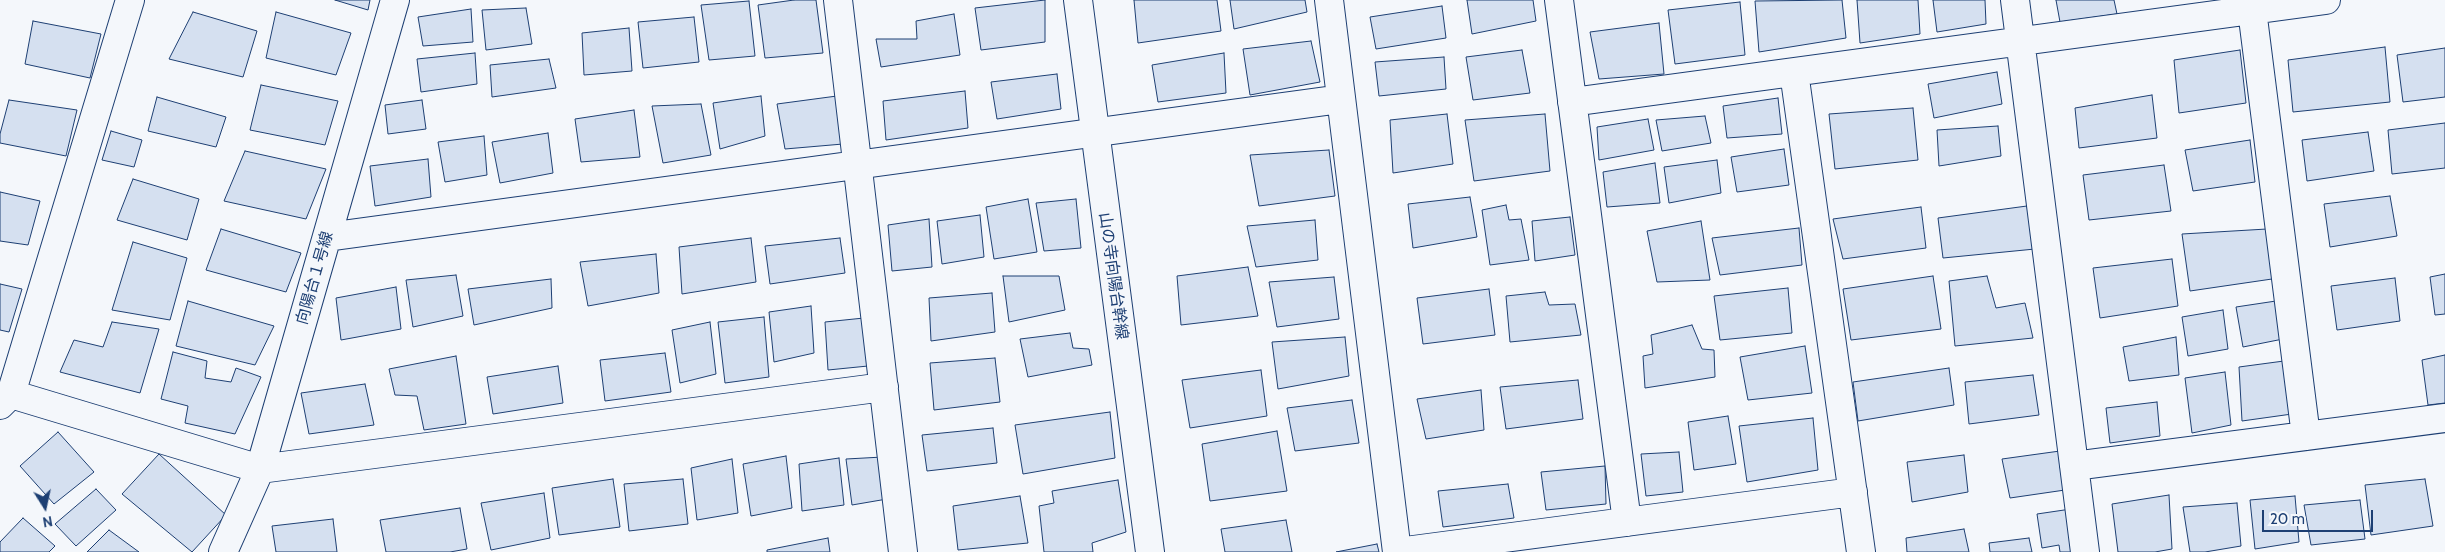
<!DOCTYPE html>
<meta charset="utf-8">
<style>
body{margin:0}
#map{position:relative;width:2445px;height:552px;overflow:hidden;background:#f4f7fb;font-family:Cabin,sans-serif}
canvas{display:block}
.north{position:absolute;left:20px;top:482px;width:50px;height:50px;-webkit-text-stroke:4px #f4f7fb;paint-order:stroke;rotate:170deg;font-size:14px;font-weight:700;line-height:20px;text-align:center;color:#1d3f73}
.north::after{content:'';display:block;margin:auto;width:18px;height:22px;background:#1d3f73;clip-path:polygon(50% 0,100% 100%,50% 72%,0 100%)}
.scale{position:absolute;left:2262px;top:510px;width:111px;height:22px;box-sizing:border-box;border:2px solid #1d3f73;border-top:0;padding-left:6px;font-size:15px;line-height:18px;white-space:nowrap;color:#1d3f73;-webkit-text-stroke:4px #f4f7fb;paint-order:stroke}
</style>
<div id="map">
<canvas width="2445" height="552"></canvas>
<div class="north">N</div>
<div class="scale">20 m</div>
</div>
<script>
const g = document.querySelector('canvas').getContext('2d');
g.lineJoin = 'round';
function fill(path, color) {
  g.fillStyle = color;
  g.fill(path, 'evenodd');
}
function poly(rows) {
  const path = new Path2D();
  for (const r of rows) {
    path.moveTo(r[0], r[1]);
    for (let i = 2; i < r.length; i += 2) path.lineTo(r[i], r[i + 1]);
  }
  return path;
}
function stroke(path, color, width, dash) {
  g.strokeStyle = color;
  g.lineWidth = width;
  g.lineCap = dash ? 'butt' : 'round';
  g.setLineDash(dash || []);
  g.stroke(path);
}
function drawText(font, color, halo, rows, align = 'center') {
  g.font = font + ' Cabin,"Noto Sans JP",sans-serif';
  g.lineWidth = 4;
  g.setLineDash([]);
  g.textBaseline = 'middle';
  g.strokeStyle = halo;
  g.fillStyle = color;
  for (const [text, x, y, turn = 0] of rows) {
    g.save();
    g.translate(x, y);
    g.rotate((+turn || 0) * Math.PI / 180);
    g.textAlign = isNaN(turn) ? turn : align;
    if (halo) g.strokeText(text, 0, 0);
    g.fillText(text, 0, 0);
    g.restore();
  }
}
const building = poly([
 [335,0,370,0,368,10,335,0],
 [794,0,816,0,823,53,765,58,758,5,794,0],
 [1045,0,1045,42,981,50,975,8,1045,0],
 [1134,0,1217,0,1221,31,1138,43,1134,0],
 [1230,0,1305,0,1307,12,1234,29,1230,0],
 [1467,0,1533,0,1536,21,1472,34,1467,0],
 [1842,0,1846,38,1759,52,1755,1,1842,0],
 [1857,0,1918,0,1920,34,1860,43,1857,0],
 [1933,0,1985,0,1986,24,1937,32,1933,0],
 [2056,0,2114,0,2117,14,2060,22,2056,0],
 [749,1,755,56,709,60,701,5,749,1],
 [1740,2,1745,55,1675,64,1668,10,1740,2],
 [1442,6,1446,38,1376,49,1370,17,1442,6],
 [526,8,532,44,486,50,482,10,526,8],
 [471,9,473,42,423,46,418,17,471,9],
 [193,12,257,31,243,77,169,59,193,12],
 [276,12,351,33,336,75,266,58,276,12],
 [954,14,960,55,881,67,876,39,917,39,916,21,954,14],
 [694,17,699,62,643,68,638,22,694,17],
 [33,21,101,34,90,78,25,64,33,21],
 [1659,23,1664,74,1599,79,1590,32,1659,23],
 [629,28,632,71,584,75,582,33,629,28],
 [1311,41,1320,82,1250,95,1243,49,1311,41],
 [2385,47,2390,102,2293,112,2288,60,2385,47],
 [2445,48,2445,97,2403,102,2397,55,2445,48],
 [1522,50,1530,93,1473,100,1466,57,1522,50],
 [2240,50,2246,103,2179,113,2174,60,2240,50],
 [475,53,477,84,421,92,417,59,475,53],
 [1224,53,1226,93,1158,102,1152,65,1224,53],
 [1444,57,1446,89,1379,96,1375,62,1444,57],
 [549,59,556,88,492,97,490,65,549,59],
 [1997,72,2002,104,1934,118,1928,84,1997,72],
 [1057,74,1061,109,997,119,991,82,1057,74],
 [261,85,338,101,325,145,250,130,261,85],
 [965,91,968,128,886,140,883,101,965,91],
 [2152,95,2157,138,2079,148,2075,108,2152,95],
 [761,96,765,136,720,149,713,103,761,96],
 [837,96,843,144,785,149,777,104,837,96],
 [157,97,226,117,216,147,148,131,157,97],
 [1778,98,1782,134,1727,138,1723,106,1778,98],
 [9,100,77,110,66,156,0,143,0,134,9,100],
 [422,100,426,129,388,134,385,105,422,100],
 [701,104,711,155,663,163,652,106,701,104],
 [1913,108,1918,160,1835,169,1829,114,1913,108],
 [634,110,640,157,581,162,575,119,634,110],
 [1447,114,1453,164,1393,173,1390,120,1447,114],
 [1545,114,1550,171,1474,181,1465,120,1545,114],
 [1705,116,1711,143,1662,151,1656,120,1705,116],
 [1648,119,1654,150,1599,160,1597,127,1648,119],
 [2445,123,2445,168,2392,174,2388,130,2445,123],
 [1998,126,2001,156,1939,166,1937,130,1998,126],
 [111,131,142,140,134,167,102,160,111,131],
 [2368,132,2374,171,2307,181,2302,140,2368,132],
 [548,133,553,173,500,183,492,142,548,133],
 [484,136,487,175,445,182,438,142,484,136],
 [2250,140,2255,182,2193,191,2185,150,2250,140],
 [1784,149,1789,185,1737,192,1731,157,1784,149],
 [1329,150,1335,196,1259,206,1250,155,1329,150],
 [245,151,326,169,306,219,224,201,245,151],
 [428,159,431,197,375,206,370,166,428,159],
 [1717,160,1721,193,1669,203,1664,167,1717,160],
 [1655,163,1660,203,1607,207,1603,172,1655,163],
 [2164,165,2171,211,2089,220,2083,175,2164,165],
 [133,179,199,199,187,240,117,220,133,179],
 [0,192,40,201,28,245,0,241,0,192],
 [2390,196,2397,236,2330,247,2324,204,2390,196],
 [1470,197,1477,237,1413,248,1408,204,1470,197],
 [1028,199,1037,252,994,259,986,207,1028,199],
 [1076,199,1081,248,1044,251,1036,203,1076,199],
 [1506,205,1509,220,1521,219,1529,260,1490,265,1482,210,1506,205],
 [2027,206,2035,249,1943,258,1938,218,2027,206],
 [1921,207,1926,248,1843,259,1833,219,1921,207],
 [980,215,984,257,942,264,937,221,980,215],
 [1570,217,1575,255,1535,261,1532,221,1570,217],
 [929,219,932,267,892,271,888,225,929,219],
 [1315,220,1318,260,1256,267,1247,226,1315,220],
 [1701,221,1710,280,1657,282,1647,231,1701,221],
 [1799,228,1802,265,1720,275,1712,238,1799,228],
 [221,229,301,253,286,292,206,270,221,229],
 [2267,229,2272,279,2190,291,2182,234,2267,229],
 [751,238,756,282,682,294,679,247,751,238],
 [840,238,845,273,770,284,765,246,840,238],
 [133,242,187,258,170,320,112,310,133,242],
 [656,254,659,293,588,306,580,262,656,254],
 [2172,259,2178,306,2100,318,2093,268,2172,259],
 [1248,267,1258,316,1181,325,1177,276,1248,267],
 [2445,274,2445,314,2435,315,2430,277,2445,274],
 [456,275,463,316,413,327,406,280,456,275],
 [1003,276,1059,276,1065,310,1009,322,1003,276],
 [1933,276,1941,329,1851,340,1843,289,1933,276],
 [1987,276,1996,308,2025,303,2033,338,1955,346,1949,281,1987,276],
 [1334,277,1339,319,1277,327,1269,282,1334,277],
 [2395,278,2400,321,2337,330,2331,286,2395,278],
 [551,279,552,308,474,325,468,289,551,279],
 [0,284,22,289,9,332,0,330,0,284],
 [396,287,401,329,341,340,336,298,396,287],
 [1788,288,1792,333,1720,340,1714,296,1788,288],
 [1489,289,1495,335,1423,344,1417,298,1489,289],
 [1545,292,1549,305,1575,304,1581,335,1510,342,1506,296,1545,292],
 [992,293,995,332,931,341,929,298,992,293],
 [188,301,274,326,255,365,176,346,188,301],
 [2276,301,2283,339,2243,347,2236,307,2276,301],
 [811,306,814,353,774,362,769,312,811,306],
 [2223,310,2228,349,2188,356,2182,317,2223,310],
 [764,317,769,377,725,383,718,322,764,317],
 [864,318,868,366,828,370,825,322,864,318],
 [112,322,159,329,140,393,60,372,74,340,103,347,112,322],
 [710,322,716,374,680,383,672,330,710,322],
 [1692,325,1702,349,1714,350,1715,377,1645,388,1643,356,1653,354,1651,335,1692,325],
 [1070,333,1073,348,1089,349,1092,365,1028,377,1020,339,1070,333],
 [1345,337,1349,376,1278,389,1272,342,1345,337],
 [2176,337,2179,375,2129,381,2123,347,2176,337],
 [1805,346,1812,393,1748,400,1740,357,1805,346],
 [173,352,207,361,205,378,231,382,236,368,261,377,235,434,185,423,188,406,161,399,173,352],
 [665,353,671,392,605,401,600,360,665,353],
 [2445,355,2445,403,2428,405,2422,360,2445,355],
 [456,356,466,424,424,430,417,396,395,395,389,369,456,356],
 [995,358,1000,402,934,410,930,363,995,358],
 [2284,361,2292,414,2242,421,2239,367,2284,361],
 [558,366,563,403,493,414,487,377,558,366],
 [1949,368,1954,405,1858,421,1853,382,1949,368],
 [1261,370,1267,416,1190,428,1182,380,1261,370],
 [2225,372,2231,425,2192,433,2185,378,2225,372],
 [2033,375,2039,415,1969,424,1965,382,2033,375],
 [1578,380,1583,419,1506,429,1500,387,1578,380],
 [365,384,374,425,309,434,301,393,365,384],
 [1481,390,1484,430,1426,439,1417,399,1481,390],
 [1352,400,1359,443,1295,451,1287,408,1352,400],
 [2157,402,2160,436,2110,443,2106,408,2157,402],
 [1110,412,1115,458,1023,474,1015,425,1110,412],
 [1728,416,1736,464,1694,470,1688,422,1728,416],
 [1813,418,1818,470,1747,482,1739,426,1813,418],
 [993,428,997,463,927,471,922,435,993,428],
 [1277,431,1287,491,1210,501,1202,444,1277,431],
 [58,432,94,472,54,504,20,466,58,432],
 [2060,451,2065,490,2010,498,2002,459,2060,451],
 [1679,452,1683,492,1646,496,1641,454,1679,452],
 [159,454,226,515,192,552,122,494,159,454],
 [1964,455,1968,492,1912,502,1907,462,1964,455],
 [786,456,792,508,751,516,743,464,786,456],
 [883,457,887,499,852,505,846,459,883,457],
 [839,458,844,505,802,511,799,464,839,458],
 [732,459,738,513,697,520,691,468,732,459],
 [1605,466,1606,504,1546,510,1541,472,1605,466],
 [613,479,620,527,559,535,552,488,613,479],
 [683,479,688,524,629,531,624,484,683,479],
 [2425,479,2433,526,2371,535,2365,485,2425,479],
 [1118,480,1126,532,1092,543,1093,552,1044,552,1039,506,1054,503,1052,491,1118,480],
 [1508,484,1514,518,1443,527,1438,491,1508,484],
 [96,489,116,510,76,546,55,524,96,489],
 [544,493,550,538,491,550,481,503,544,493],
 [2169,495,2172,549,2155,552,2118,552,2112,504,2169,495],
 [1020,496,1028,543,958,550,953,506,1020,496],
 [2295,496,2299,542,2255,549,2250,500,2295,496],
 [2360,500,2365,539,2311,545,2304,505,2360,500],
 [2237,503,2241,546,2205,552,2190,552,2183,507,2237,503],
 [460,508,467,549,450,552,386,552,380,520,460,508],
 [2071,509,2078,552,2060,552,2059,545,2042,548,2037,514,2071,509],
 [23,518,55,546,49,552,0,552,0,542,23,518],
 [333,519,337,552,276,552,272,526,333,519],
 [1286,520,1292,552,1225,552,1221,529,1286,520],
 [1964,529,1969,552,1907,552,1906,538,1964,529],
 [109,530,139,552,87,552,109,530],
 [828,538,830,552,767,552,767,550,828,538],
 [2029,538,2032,552,1990,552,1989,543,2029,538],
 [1377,544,1379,552,1336,552,1377,544]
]);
const street = poly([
 [838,0,903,552],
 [1329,0,1397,552],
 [1559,0,1627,522],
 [2015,0,2085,552],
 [2252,10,2306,436],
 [1794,72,1861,552],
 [1572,102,2326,0],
 [327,237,1341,99],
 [11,394,260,469,884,387],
 [0,405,11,394,130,0],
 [2074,466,2445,418],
 [223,552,260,469,395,0],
 [1398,552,1853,492]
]);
const secondary = poly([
 [1078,0,1150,552]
]);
const streetNames = [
 ["山の寺向陽台幹線",1113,276,82],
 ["向陽台１号線",315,278,-74]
];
fill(building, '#d5e0f0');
stroke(building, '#1d3f73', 1);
stroke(street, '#1d3f73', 30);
stroke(secondary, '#1d3f73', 30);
stroke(street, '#f4f7fb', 28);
stroke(secondary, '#f4f7fb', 28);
drawText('16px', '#1d3f73', '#f4f7fb', streetNames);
</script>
